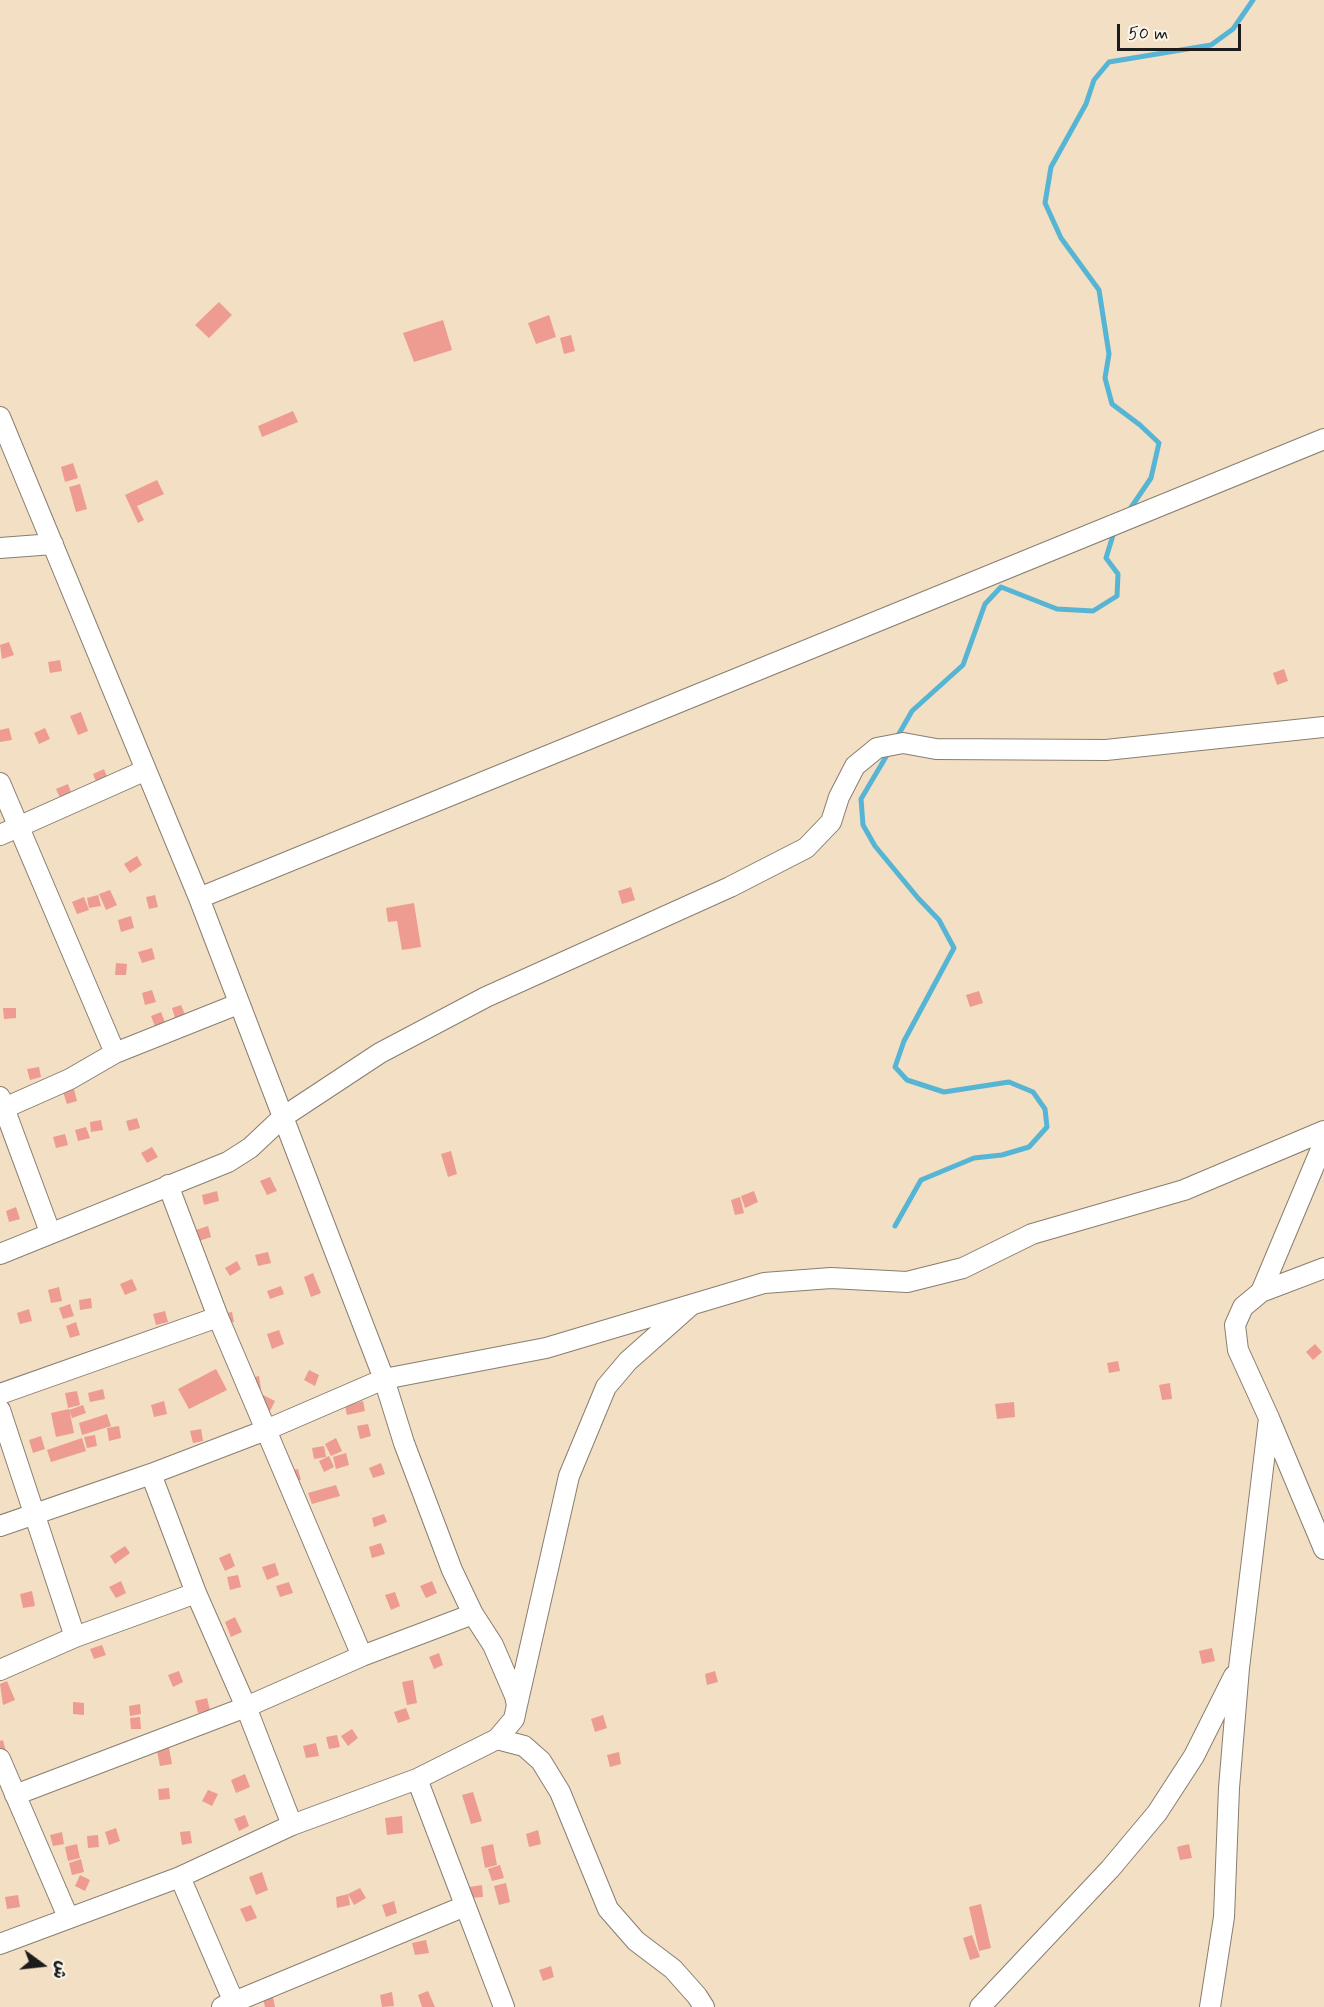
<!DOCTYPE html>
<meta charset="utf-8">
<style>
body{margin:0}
#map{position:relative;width:1324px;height:2007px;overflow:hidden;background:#f3dfc3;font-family:Mynerve,"Playpen Sans Arabic",sans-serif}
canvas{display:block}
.north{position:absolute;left:12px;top:1935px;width:60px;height:60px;-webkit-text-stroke:4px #fbf7ec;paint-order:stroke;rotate:105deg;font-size:16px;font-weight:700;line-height:24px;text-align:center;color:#1c1c1c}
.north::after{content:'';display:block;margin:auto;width:21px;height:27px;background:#1c1c1c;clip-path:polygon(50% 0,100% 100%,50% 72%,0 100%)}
.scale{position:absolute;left:1117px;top:24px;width:124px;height:27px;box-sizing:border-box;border:3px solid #1c1c1c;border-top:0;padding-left:8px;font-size:18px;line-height:21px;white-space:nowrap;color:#1c1c1c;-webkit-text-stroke:4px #fbf7ec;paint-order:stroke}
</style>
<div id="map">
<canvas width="1324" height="2007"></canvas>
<div class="north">ش</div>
<div class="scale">50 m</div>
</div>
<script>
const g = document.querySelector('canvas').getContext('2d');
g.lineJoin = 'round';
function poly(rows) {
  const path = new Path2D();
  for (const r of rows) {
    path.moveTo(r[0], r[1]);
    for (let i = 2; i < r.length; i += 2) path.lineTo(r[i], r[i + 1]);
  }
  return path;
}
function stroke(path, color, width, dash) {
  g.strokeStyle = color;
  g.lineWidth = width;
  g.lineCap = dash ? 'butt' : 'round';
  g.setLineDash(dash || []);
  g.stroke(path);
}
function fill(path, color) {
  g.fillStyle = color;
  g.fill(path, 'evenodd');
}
const stream = poly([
 [1128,512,1151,478,1159,443,1140,425,1112,404,1105,378,1109,354,1099,290,1061,238,1045,203,1051,167,1086,104,1094,80,1109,62,1211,45,1233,29,1253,0],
 [896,739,912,711,963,665,985,604,1001,587,1057,609,1093,611,1117,596,1118,574,1106,558,1114,532],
 [890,750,861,799,863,825,875,846,918,898,939,920,954,948,904,1041,895,1067,907,1080,944,1092,1009,1082,1033,1092,1045,1109,1047,1127,1029,1147,1002,1155,974,1158,921,1180,895,1226]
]);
const building = poly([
 [219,302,232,315,209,338,195,325],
 [549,315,556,337,536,344,528,323],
 [443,320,452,350,414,362,403,333],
 [571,335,575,351,564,354,560,338],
 [293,411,298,422,262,437,258,426],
 [73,463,78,478,65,482,61,467],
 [157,480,164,494,137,506,144,520,138,523,125,495],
 [80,484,87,509,76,512,69,487],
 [9,642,14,655,2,659,0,645],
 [60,660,62,671,50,673,48,662],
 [1284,669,1288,681,1277,685,1273,673],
 [81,712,88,731,78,735,70,716],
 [9,728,12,740,0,742,0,730],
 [45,728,50,739,39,744,34,733],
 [104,769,108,779,97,784,93,774],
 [68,784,72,795,61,800,56,789],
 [137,856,142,865,130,873,124,864],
 [631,887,635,900,622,904,618,891],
 [110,890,117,905,106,910,99,894],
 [98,895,101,906,89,908,87,898],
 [155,895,158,907,149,909,146,897],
 [84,897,89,910,77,914,72,902],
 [414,903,421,947,402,950,397,921,388,922,386,908],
 [131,916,134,928,121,932,118,920],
 [152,948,155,959,142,963,138,952],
 [116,963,127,964,126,975,115,975],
 [152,990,156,1002,145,1005,142,993],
 [979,991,983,1003,970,1007,966,995],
 [181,1005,186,1017,176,1021,172,1008],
 [3,1008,16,1008,16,1018,4,1019],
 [161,1012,166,1025,156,1029,151,1016],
 [39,1067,41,1077,30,1080,27,1069],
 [74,1089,77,1101,67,1104,63,1092],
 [137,1118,140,1128,129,1131,126,1121],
 [101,1120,103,1130,91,1132,90,1122],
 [86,1127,90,1138,78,1141,75,1130],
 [65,1134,68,1145,56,1148,53,1137],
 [152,1147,158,1157,147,1163,141,1153],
 [451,1151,457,1174,448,1177,441,1154],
 [270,1177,277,1191,267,1195,260,1181],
 [217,1191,219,1201,204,1205,202,1195],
 [754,1191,758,1202,745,1208,741,1196],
 [740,1197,744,1213,735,1215,731,1200],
 [16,1207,20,1219,9,1222,6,1211],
 [208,1226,211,1237,199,1241,196,1230],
 [268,1252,271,1263,258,1266,255,1255],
 [237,1261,241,1269,230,1276,225,1268],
 [313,1273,321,1293,311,1297,304,1277],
 [132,1279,137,1290,125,1295,120,1284],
 [281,1286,284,1294,270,1299,267,1291],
 [59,1287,62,1301,51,1303,48,1290],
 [91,1298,92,1308,80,1310,79,1300],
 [70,1304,74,1316,63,1319,59,1308],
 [29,1309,32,1321,20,1324,17,1313],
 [165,1311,168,1322,156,1325,153,1314],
 [232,1312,234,1322,222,1324,221,1314],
 [76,1322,80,1335,70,1338,66,1326],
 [279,1330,284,1344,272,1349,267,1334],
 [1315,1344,1322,1352,1313,1360,1306,1352],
 [1118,1361,1120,1371,1109,1373,1107,1363],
 [216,1369,227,1390,189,1409,178,1389],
 [309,1370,319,1375,315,1386,304,1380],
 [259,1376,261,1389,249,1392,246,1379],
 [1170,1383,1172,1399,1162,1400,1159,1385],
 [103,1389,105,1399,90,1402,88,1393],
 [77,1391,80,1405,68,1408,65,1393],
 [263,1395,275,1401,269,1413,257,1406],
 [164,1401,167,1414,154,1417,151,1405],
 [363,1401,365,1411,347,1415,345,1406],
 [1014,1402,1015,1417,997,1419,995,1404],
 [83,1405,86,1413,72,1418,69,1410],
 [69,1409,74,1433,56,1437,51,1413],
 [107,1414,111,1426,82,1435,79,1423],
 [368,1424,371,1436,360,1439,357,1426],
 [119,1426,121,1438,109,1441,107,1428],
 [201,1429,203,1441,193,1443,190,1431],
 [95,1435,97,1446,87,1448,84,1437],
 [41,1436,45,1449,33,1453,29,1440],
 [82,1438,86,1451,51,1462,47,1450],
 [336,1438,342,1451,331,1456,325,1444],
 [324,1446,326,1457,314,1459,312,1448],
 [346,1453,349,1465,336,1469,333,1457],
 [329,1456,334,1467,324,1472,319,1461],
 [381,1463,385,1474,373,1478,369,1468],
 [298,1469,301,1480,288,1483,286,1471],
 [336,1485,340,1496,312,1504,308,1493],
 [384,1514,387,1522,374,1527,372,1518],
 [381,1543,385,1554,372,1558,369,1547],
 [125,1546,130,1553,115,1564,110,1556],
 [230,1553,235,1566,225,1571,219,1558],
 [275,1563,279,1575,267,1580,262,1567],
 [238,1575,241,1587,230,1590,227,1577],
 [121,1581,126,1593,116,1598,109,1587],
 [432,1581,437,1593,426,1598,420,1586],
 [289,1582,293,1593,280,1597,276,1586],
 [32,1591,35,1606,23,1608,20,1594],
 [395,1592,400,1606,391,1610,385,1595],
 [235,1617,242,1632,231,1637,225,1622],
 [102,1645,106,1655,94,1659,90,1649],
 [1212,1648,1215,1661,1202,1664,1199,1651],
 [439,1653,443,1665,434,1669,429,1657],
 [179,1671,183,1682,173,1687,168,1675],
 [715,1671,718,1682,707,1685,705,1674],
 [413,1680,417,1703,407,1705,402,1682],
 [7,1681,15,1700,3,1705,0,1684],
 [207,1698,210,1710,198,1713,195,1701],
 [73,1702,84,1703,84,1715,73,1714],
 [140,1704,141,1714,130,1716,129,1706],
 [406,1708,410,1719,398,1723,394,1712],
 [603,1715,607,1728,595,1732,591,1719],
 [140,1717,141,1729,131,1729,130,1718],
 [352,1729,358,1738,348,1746,341,1736],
 [337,1735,340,1747,329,1749,326,1737],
 [3,1740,6,1752,0,1754,0,1741],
 [316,1743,319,1756,306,1758,303,1746],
 [169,1748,172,1764,160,1766,157,1751],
 [619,1752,621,1764,610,1767,607,1755],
 [245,1774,250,1787,236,1793,231,1780],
 [169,1788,170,1799,159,1800,158,1789],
 [208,1790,218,1794,212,1806,202,1801],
 [473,1792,482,1821,471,1824,462,1795],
 [245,1815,249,1826,239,1831,234,1819],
 [402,1816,403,1833,387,1835,385,1818],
 [116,1828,120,1841,109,1845,105,1832],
 [538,1830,541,1844,529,1847,526,1834],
 [190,1831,192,1843,182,1845,180,1832],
 [62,1832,64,1844,53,1846,50,1835],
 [98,1835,99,1847,88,1848,87,1836],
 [77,1844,80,1858,68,1861,65,1847],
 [493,1844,497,1865,485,1868,481,1847],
 [1189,1844,1192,1858,1180,1860,1177,1847],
 [81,1859,84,1872,72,1875,69,1863],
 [500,1865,504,1878,492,1881,488,1869],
 [262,1872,268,1890,256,1895,249,1877],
 [80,1875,90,1880,85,1891,75,1886],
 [506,1883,510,1902,499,1905,494,1886],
 [482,1885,483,1897,470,1898,469,1887],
 [360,1888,366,1898,354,1905,348,1894],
 [348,1894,350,1905,337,1908,336,1897],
 [18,1895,20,1907,7,1909,5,1897],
 [394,1901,397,1913,386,1917,382,1905],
 [981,1904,991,1948,979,1951,969,1907],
 [251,1905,257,1918,246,1922,240,1909],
 [972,1935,980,1957,970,1960,963,1938],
 [426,1940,429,1953,415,1955,412,1943],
 [551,1966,554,1977,543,1981,539,1970],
 [428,1991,435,2007,422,2007,418,1995],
 [392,1992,394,2006,382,2007,380,1995],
 [273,1997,275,2007,265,2007,263,1999]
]);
const minor = poly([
 [0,417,199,898,283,1117,250,1148,228,1162,0,1254],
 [0,548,53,544],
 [0,783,115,1053],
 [0,835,146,770],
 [199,898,1324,439],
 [0,1097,50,1232],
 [0,1110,70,1079,115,1053,238,1004],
 [168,1185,218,1317,362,1656],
 [1324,1268,1261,1292,1243,1307,1235,1325,1238,1350,1269,1418,1324,1549],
 [1261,1292,1324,1142],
 [0,1394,218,1317],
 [0,1410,75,1637],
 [151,1474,196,1593,246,1707,292,1825],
 [0,1526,151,1474,266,1430,384,1379,546,1348,764,1283,831,1278,907,1282,963,1268,1032,1234,1184,1190,1324,1131],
 [0,1670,75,1637,196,1593],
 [517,1705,569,1476,606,1387,628,1361,690,1306],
 [497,1739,524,1746,541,1761,560,1792,608,1909,636,1941,673,1969,697,1996,704,2007],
 [0,1759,68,1917],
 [417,1779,504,2007],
 [15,1795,246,1707,362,1656,473,1614],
 [180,1877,236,2007],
 [0,1944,180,1877,292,1825,417,1779,497,1739,514,1719,517,1705,515,1696,493,1645,473,1614,452,1570,404,1443,384,1379,283,1117,380,1053,486,997,730,887,806,848,831,822,839,797,855,766,877,748,903,743,936,749,1106,750,1324,727],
 [222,2007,465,1906],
 [980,2007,1110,1869,1157,1813,1194,1756,1234,1676],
 [1210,2007,1224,1917,1229,1788,1239,1668,1269,1418]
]);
stroke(stream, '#56b5d4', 5);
fill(building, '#ee9b92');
stroke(minor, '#887e70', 22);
stroke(minor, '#fff', 20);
</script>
